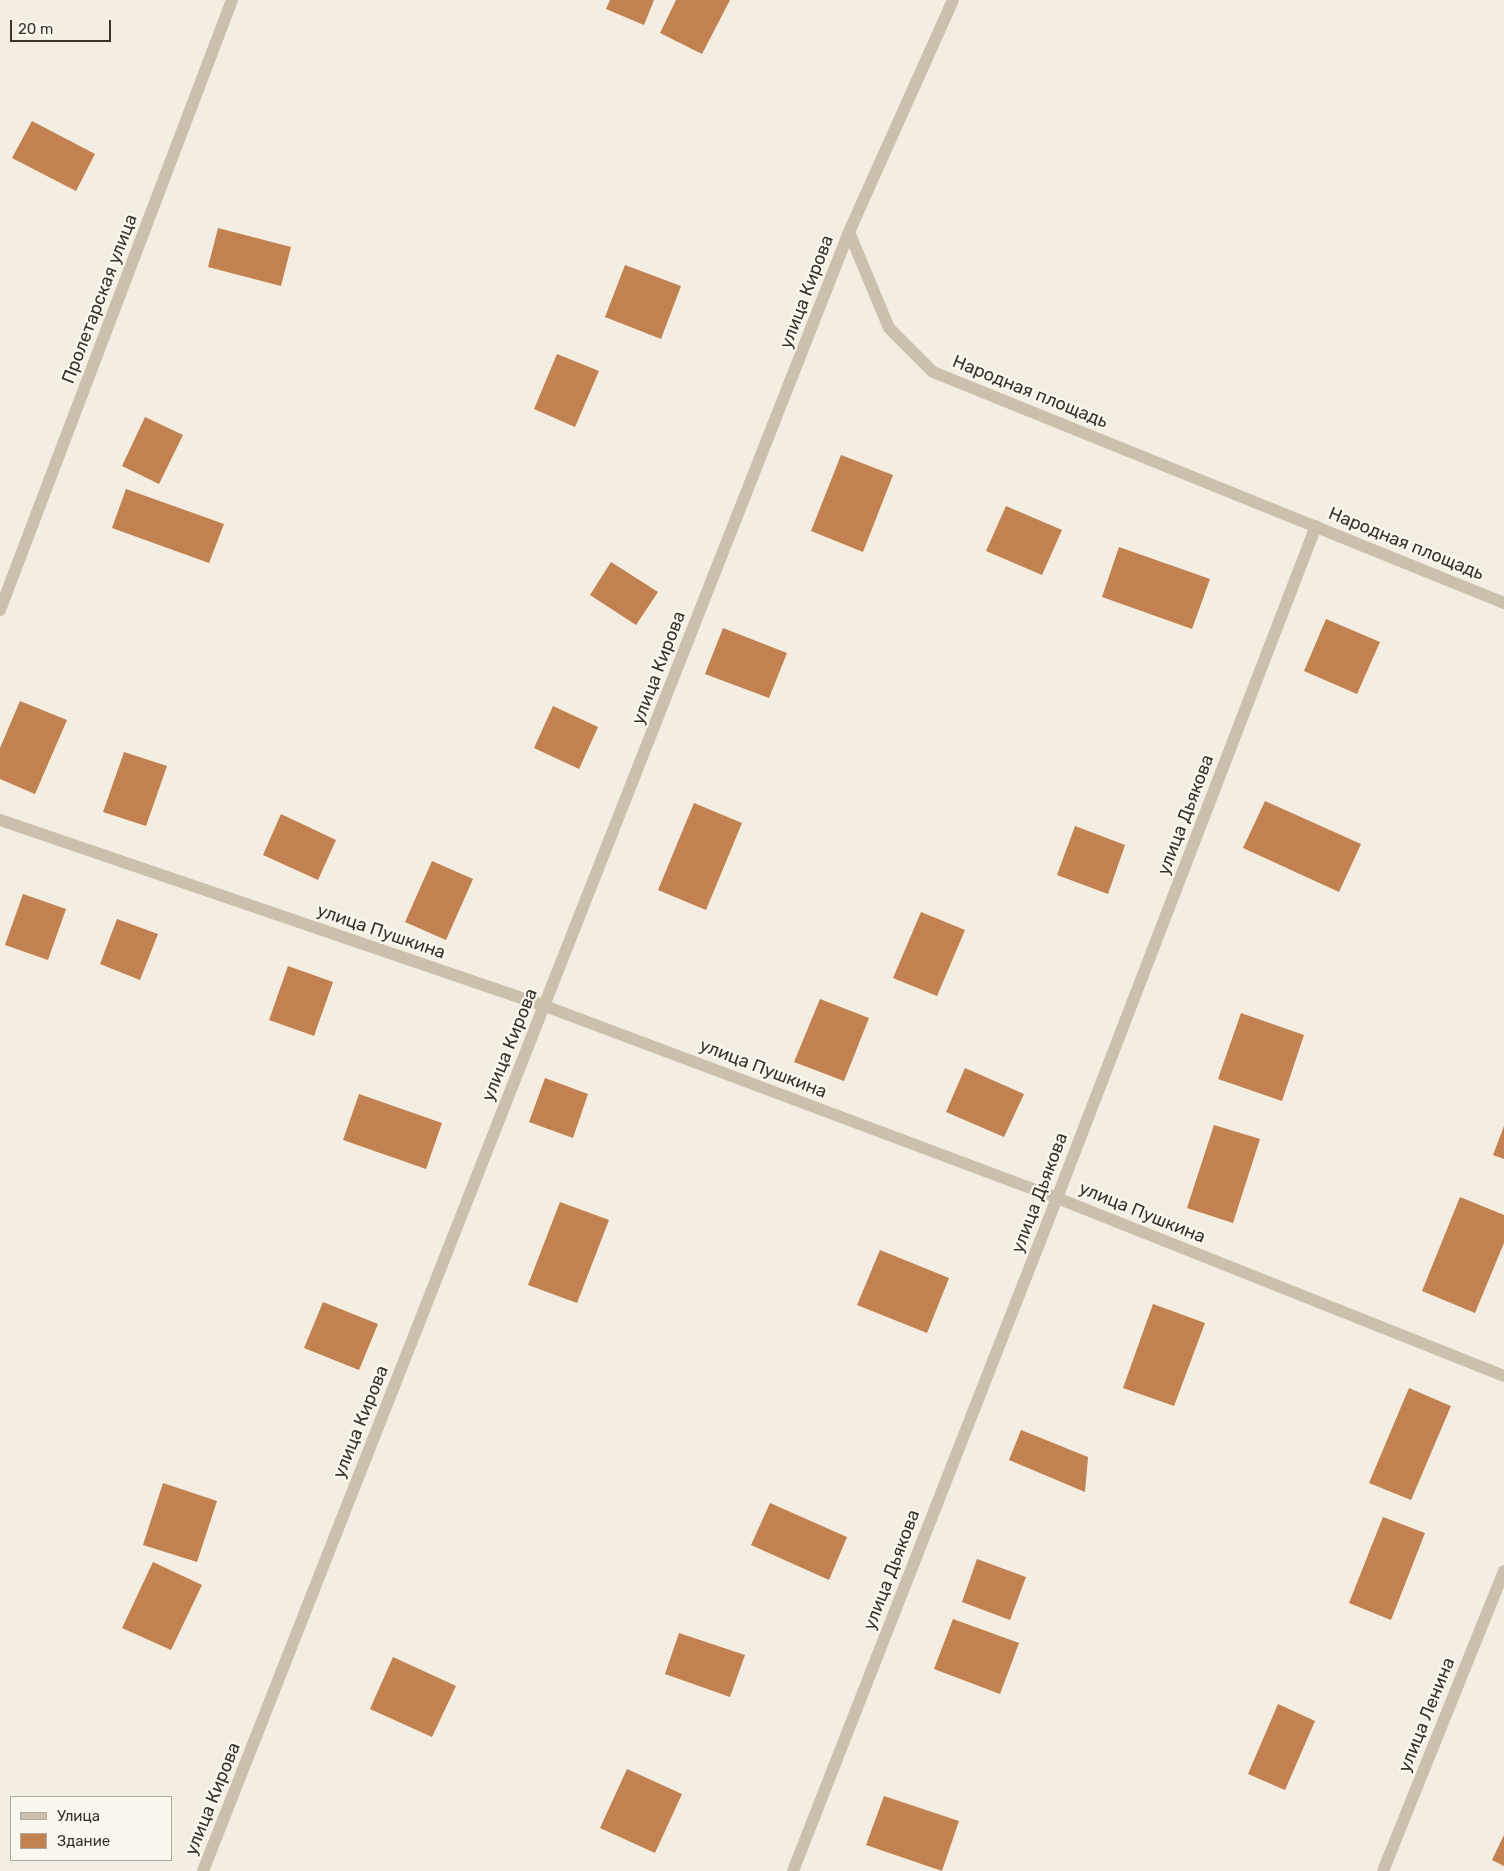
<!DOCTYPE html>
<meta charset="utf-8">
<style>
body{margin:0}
#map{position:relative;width:1504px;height:1871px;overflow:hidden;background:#f3eee1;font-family:Rubik,sans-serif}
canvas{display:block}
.legend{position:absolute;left:10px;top:1796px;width:162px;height:65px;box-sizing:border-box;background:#faf7ee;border:1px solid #ada9a0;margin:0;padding:6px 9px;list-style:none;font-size:15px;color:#3a332b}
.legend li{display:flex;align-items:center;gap:10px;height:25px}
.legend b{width:25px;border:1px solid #ada9a0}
.scale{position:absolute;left:10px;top:20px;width:101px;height:22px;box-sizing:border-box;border:2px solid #3a332b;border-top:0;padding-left:6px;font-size:15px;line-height:18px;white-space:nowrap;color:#3a332b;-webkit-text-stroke:4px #faf7ee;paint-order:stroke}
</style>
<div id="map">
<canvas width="1504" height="1871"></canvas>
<ul class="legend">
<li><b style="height:6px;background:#cbc0ad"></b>Улица</li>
<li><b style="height:14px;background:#c28150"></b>Здание</li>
</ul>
<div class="scale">20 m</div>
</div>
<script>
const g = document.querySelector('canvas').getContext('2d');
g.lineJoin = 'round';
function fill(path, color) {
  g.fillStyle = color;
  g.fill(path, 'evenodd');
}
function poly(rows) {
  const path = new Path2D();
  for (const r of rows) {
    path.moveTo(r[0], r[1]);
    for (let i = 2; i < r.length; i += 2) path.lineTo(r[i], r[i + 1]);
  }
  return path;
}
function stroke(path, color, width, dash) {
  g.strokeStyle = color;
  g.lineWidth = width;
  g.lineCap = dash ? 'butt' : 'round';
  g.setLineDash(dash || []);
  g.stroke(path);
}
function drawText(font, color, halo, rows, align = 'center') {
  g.font = font + ' Rubik,sans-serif';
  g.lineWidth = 4.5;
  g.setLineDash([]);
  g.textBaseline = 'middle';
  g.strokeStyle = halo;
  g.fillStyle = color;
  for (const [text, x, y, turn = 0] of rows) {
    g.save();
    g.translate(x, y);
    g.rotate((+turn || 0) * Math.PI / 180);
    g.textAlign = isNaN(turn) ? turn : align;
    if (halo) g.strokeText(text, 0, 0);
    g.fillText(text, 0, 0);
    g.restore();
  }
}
const building = poly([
 [610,0,654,0,644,25,606,9],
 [676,0,730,0,702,54,660,33],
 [32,121,95,154,76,191,12,158],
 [218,228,291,247,281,286,208,267],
 [625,265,681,286,661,339,605,317],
 [557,354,599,371,575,427,534,409],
 [145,417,183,435,159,484,122,466],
 [841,455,893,475,863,552,811,531],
 [126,489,224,524,209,563,112,528],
 [1006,506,1062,530,1042,575,986,551],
 [1119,547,1210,579,1192,629,1102,597],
 [611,562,658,592,636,625,590,595],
 [1326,619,1380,642,1357,694,1304,671],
 [723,628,787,653,769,698,705,674],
 [20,701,67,720,35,794,0,779,0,748],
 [553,706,598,727,579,769,534,748],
 [124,752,167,766,146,826,103,812],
 [1265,801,1361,844,1339,892,1243,848],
 [694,803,742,823,706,910,658,890],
 [281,814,336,840,318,880,263,855],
 [1075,826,1125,845,1108,894,1057,875],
 [432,861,473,879,446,940,405,922],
 [23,894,66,909,48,960,5,945],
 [921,912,965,930,937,996,893,978],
 [117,919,158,934,140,980,100,964],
 [288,966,333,982,314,1036,269,1020],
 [820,999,869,1018,844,1081,794,1062],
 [1241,1013,1304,1035,1282,1101,1218,1079],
 [965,1068,1024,1094,1004,1137,946,1112],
 [545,1078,588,1094,573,1138,529,1122],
 [359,1094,442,1123,426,1169,343,1140],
 [1214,1125,1260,1139,1233,1223,1187,1208],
 [1504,1126,1504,1159,1493,1155],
 [1460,1197,1504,1215,1504,1243,1475,1313,1422,1291],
 [560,1202,609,1220,577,1303,528,1285],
 [880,1250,949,1278,927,1333,857,1305],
 [323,1302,378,1324,359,1370,304,1348],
 [1153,1304,1205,1323,1174,1406,1123,1388],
 [1409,1388,1451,1406,1411,1500,1369,1483],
 [1021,1430,1088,1457,1085,1492,1009,1460],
 [163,1483,217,1501,197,1562,143,1545],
 [770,1503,847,1537,829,1580,751,1545],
 [1383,1517,1425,1533,1391,1620,1349,1603],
 [977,1559,1026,1577,1010,1620,962,1602],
 [153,1562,202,1585,171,1650,122,1628],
 [953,1619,1019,1643,1000,1694,934,1669],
 [679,1633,745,1655,730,1697,665,1674],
 [393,1657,456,1686,432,1737,370,1709],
 [1278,1704,1315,1721,1285,1790,1248,1774],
 [627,1769,682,1794,655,1853,600,1828],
 [884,1796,959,1821,942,1871,866,1845],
 [1504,1835,1504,1866,1492,1860]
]);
const street = poly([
 [953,0,849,232,889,328,933,372,1504,603],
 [0,610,232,0],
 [0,820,545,1006,1057,1198,1504,1376],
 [203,1871,849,232],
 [793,1871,1057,1198,1316,526],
 [1383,1871,1504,1571]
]);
const streetNames = [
 ["улица Кирова",807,292,-69],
 ["Пролетарская улица",100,299,-69],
 ["Народная площадь",1030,392,22],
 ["Народная площадь",1406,544,22],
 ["улица Кирова",659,668,-69],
 ["улица Дьякова",1186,815,-69],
 ["улица Пушкина",381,932,19],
 ["улица Кирова",510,1045,-68],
 ["улица Пушкина",763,1069,21],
 ["улица Дьякова",1040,1193,-69],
 ["улица Пушкина",1142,1213,22],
 ["улица Кирова",361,1422,-68],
 ["улица Дьякова",892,1570,-69],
 ["улица Ленина",1427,1715,-68],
 ["улица Кирова",213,1799,-68]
];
fill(building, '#c28150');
stroke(street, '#cbc0ad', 12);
drawText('18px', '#3a332b', '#faf7ee', streetNames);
</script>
